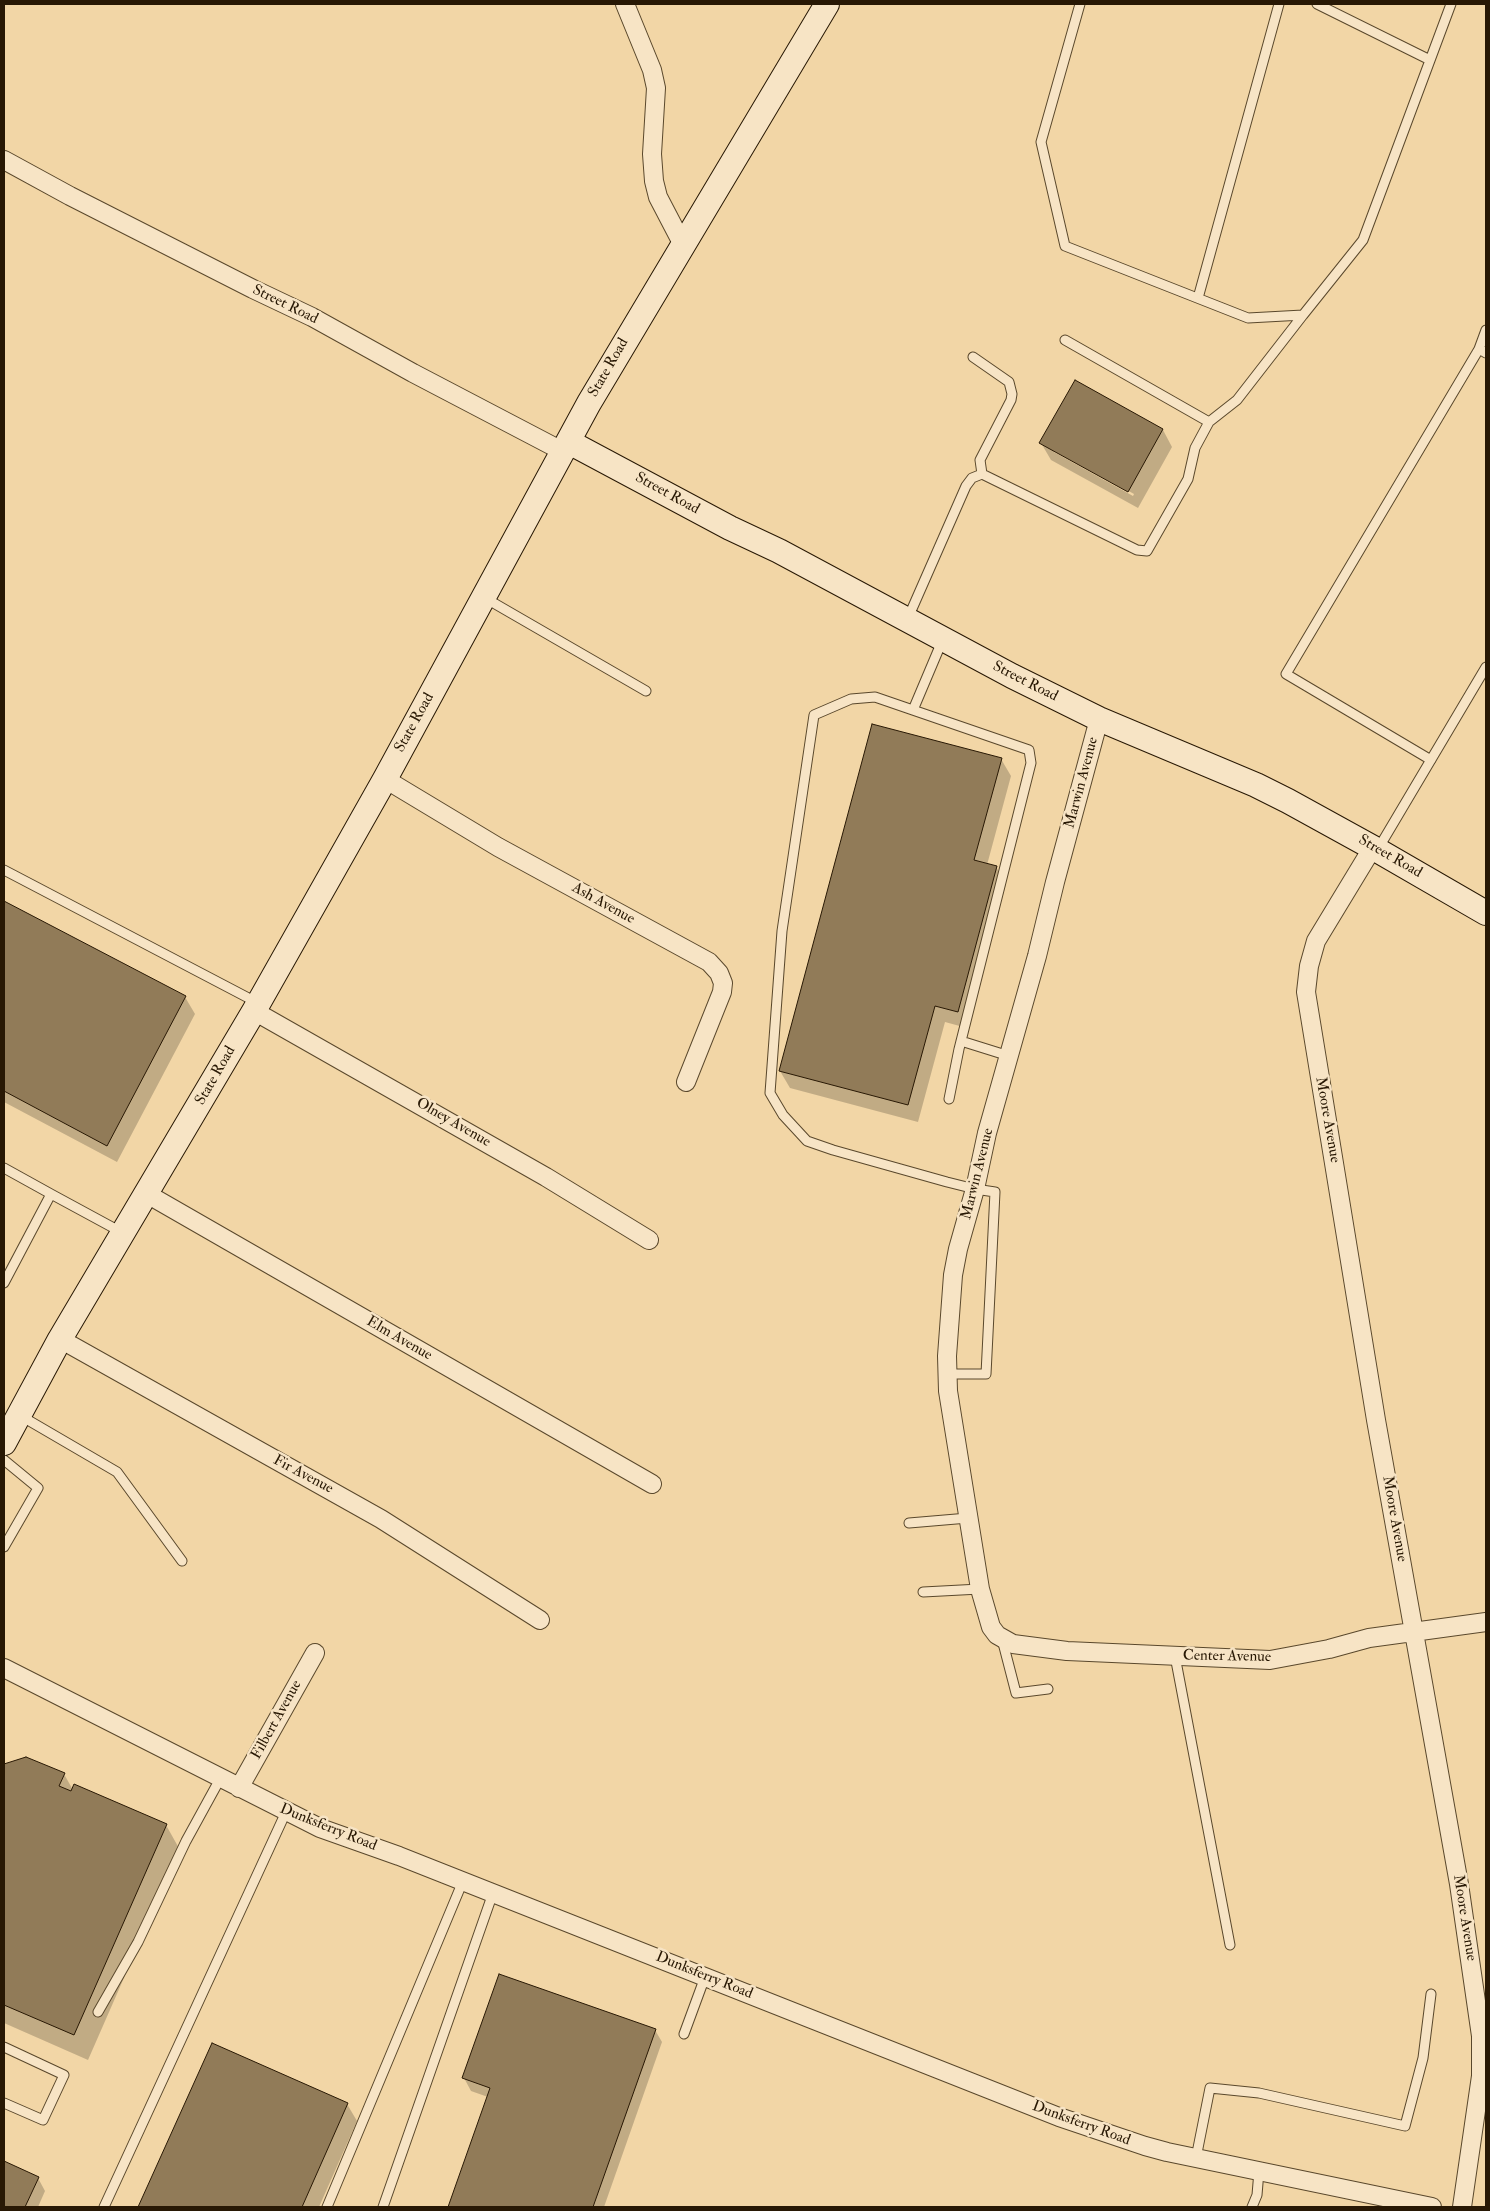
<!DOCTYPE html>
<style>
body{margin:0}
#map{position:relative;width:1490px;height:2211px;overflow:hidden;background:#f2d6a6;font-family:"IM FELL Double Pica",serif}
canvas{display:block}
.frame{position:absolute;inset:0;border:5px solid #281804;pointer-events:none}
</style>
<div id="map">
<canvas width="1490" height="2211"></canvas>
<div class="frame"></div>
</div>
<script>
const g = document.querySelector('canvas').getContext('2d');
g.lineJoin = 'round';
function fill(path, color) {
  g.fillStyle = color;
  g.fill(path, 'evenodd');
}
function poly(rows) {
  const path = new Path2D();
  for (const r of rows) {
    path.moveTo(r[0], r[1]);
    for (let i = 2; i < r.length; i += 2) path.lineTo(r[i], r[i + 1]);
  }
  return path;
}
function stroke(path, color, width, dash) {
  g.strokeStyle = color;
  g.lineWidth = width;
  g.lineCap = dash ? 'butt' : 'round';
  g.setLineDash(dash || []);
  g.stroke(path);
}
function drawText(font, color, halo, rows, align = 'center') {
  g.font = font + ' "IM FELL Double Pica",serif';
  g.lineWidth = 5;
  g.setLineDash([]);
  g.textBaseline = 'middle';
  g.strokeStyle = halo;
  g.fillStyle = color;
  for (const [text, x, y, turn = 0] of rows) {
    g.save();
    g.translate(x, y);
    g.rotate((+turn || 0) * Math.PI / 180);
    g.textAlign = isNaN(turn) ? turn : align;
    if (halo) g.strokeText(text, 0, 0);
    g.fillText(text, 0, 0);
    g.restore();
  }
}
const shadow = poly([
 [1076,381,1163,430,1172,447,1138,508,1051,460,1041,443],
 [1054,449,1134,494,1133,496,1054,452],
 [1001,759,1011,776,987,865,996,867,1006,884,967,1028,945,1022,918,1122,790,1088,780,1071],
 [4,902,185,997,195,1014,117,1162,4,1102],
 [26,1758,64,1774,73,1790,166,1825,180,1850,88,2060,4,2023,4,1766],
 [655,2030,662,2042,604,2207,449,2207,488,2097,471,2091,464,2078],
 [213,2044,347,2104,357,2121,319,2207,140,2207],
 [4,2162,38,2178,45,2191,38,2207,4,2207]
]);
const building = poly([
 [1075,380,1163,429,1128,492,1039,443,1075,380],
 [872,724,1002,758,974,860,997,866,958,1012,935,1006,908,1105,779,1071,872,724],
 [4,901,186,996,107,1146,4,1091,4,901],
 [26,1757,65,1773,59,1786,71,1791,74,1784,167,1824,74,2035,4,2005,4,1764,26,1757],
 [499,1974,656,2029,593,2207,448,2207,490,2088,462,2078,499,1974],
 [212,2043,348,2103,302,2207,138,2207,212,2043],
 [4,2161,39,2177,25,2207,4,2207,4,2161]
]);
const lane = poly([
 [1080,4,1041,142,1065,246,1248,318,1303,315,1363,240,1451,4],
 [1317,4,1430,60],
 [1198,298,1279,4],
 [1479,349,1486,330],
 [973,357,1009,382,1012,394,1011,400,980,460,982,474],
 [1209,422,1237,400,1303,315],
 [485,598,646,691],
 [908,618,966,486,972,478,982,474,1137,550,1147,551,1188,479,1195,448,1209,422,1065,340],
 [913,710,943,639],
 [1431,760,1286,674,1479,349,1486,353],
 [1378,849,1486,667],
 [4,870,258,1003],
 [961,1041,1009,1056],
 [4,1168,51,1194],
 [4,1283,51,1194,123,1233],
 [948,1374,986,1374,995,1192,975,1189,947,1182,833,1150,807,1141,783,1115,770,1093,782,931,814,715,851,699,875,697,1029,750,1031,763,959,1049,949,1099],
 [21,1416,117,1472,182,1561],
 [4,1460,38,1488,4,1547],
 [909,1523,968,1518],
 [923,1592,980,1589],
 [1002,1639,1016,1693,1048,1689],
 [1175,1656,1230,1945],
 [98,2012,138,1942,186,1841,220,1779],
 [684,2034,705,1977],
 [4,2047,64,2075,43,2120,4,2103],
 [1196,2158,1210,2088,1259,2093,1405,2126,1423,2058,1431,1994],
 [104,2207,286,1812],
 [327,2207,463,1881],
 [383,2207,493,1893],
 [1252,2207,1257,2195,1259,2171]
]);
const street = poly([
 [625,4,652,70,656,88,652,154,654,181,658,197,682,243],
 [4,160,70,196,253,289,312,317,413,373,564,452],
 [1099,719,1055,882,1037,956,987,1133,975,1189,958,1249,953,1275,947,1356,948,1391,980,1589,991,1627,997,1635,1013,1644,1067,1651,1270,1660,1329,1649,1369,1638,1486,1622],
 [385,779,498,847,709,962,719,973,723,983,722,992,686,1082],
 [1373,847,1316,941,1309,966,1306,992,1376,1420,1459,1884,1481,2036,1481,2076,1462,2207],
 [254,1011,546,1177,649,1240],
 [147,1194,652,1484],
 [60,1339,381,1519,540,1620],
 [4,1668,320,1828,399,1856,1059,2117,1145,2146,1167,2152,1432,2207],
 [239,1788,315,1653]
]);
const secondary = poly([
 [569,442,730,528,779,551,1012,676,1099,719,1256,785,1288,801,1377,850,1486,913],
 [4,1443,60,1339,254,1011,385,779,589,403,827,4]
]);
const streetNames = [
 ["Street Road",285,305,26],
 ["State Road",609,368,-60],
 ["Street Road",667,494,29],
 ["Street Road",1025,682,27],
 ["State Road",415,723,-61],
 ["Marwin Avenue",1082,783,-75],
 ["Street Road",1390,857,30],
 ["Ash Avenue",603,904,29],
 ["State Road",216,1076,-60],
 ["Moore Avenue",1327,1120,80],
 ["Olney Avenue",453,1123,30],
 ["Marwin Avenue",978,1174,-76],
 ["Elm Avenue",399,1339,30],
 ["Fir Avenue",303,1475,28],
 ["Moore Avenue",1394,1519,80],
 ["Center Avenue",1227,1657,1],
 ["Filbert Avenue",277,1720,-61],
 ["Dunksferry Road",328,1828,22],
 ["Moore Avenue",1464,1918,81],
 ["Dunksferry Road",704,1976,22],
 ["Dunksferry Road",1081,2124,20]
];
fill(shadow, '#0003');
fill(building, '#917b58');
stroke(building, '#281804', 1);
stroke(lane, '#5a482c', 11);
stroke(street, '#5a482c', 20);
stroke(secondary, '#281804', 26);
stroke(lane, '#f7e4c5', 9);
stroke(street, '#f7e4c5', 18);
stroke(secondary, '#f7e4c5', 24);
drawText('15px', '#281804', '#f7e4c5', streetNames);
</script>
